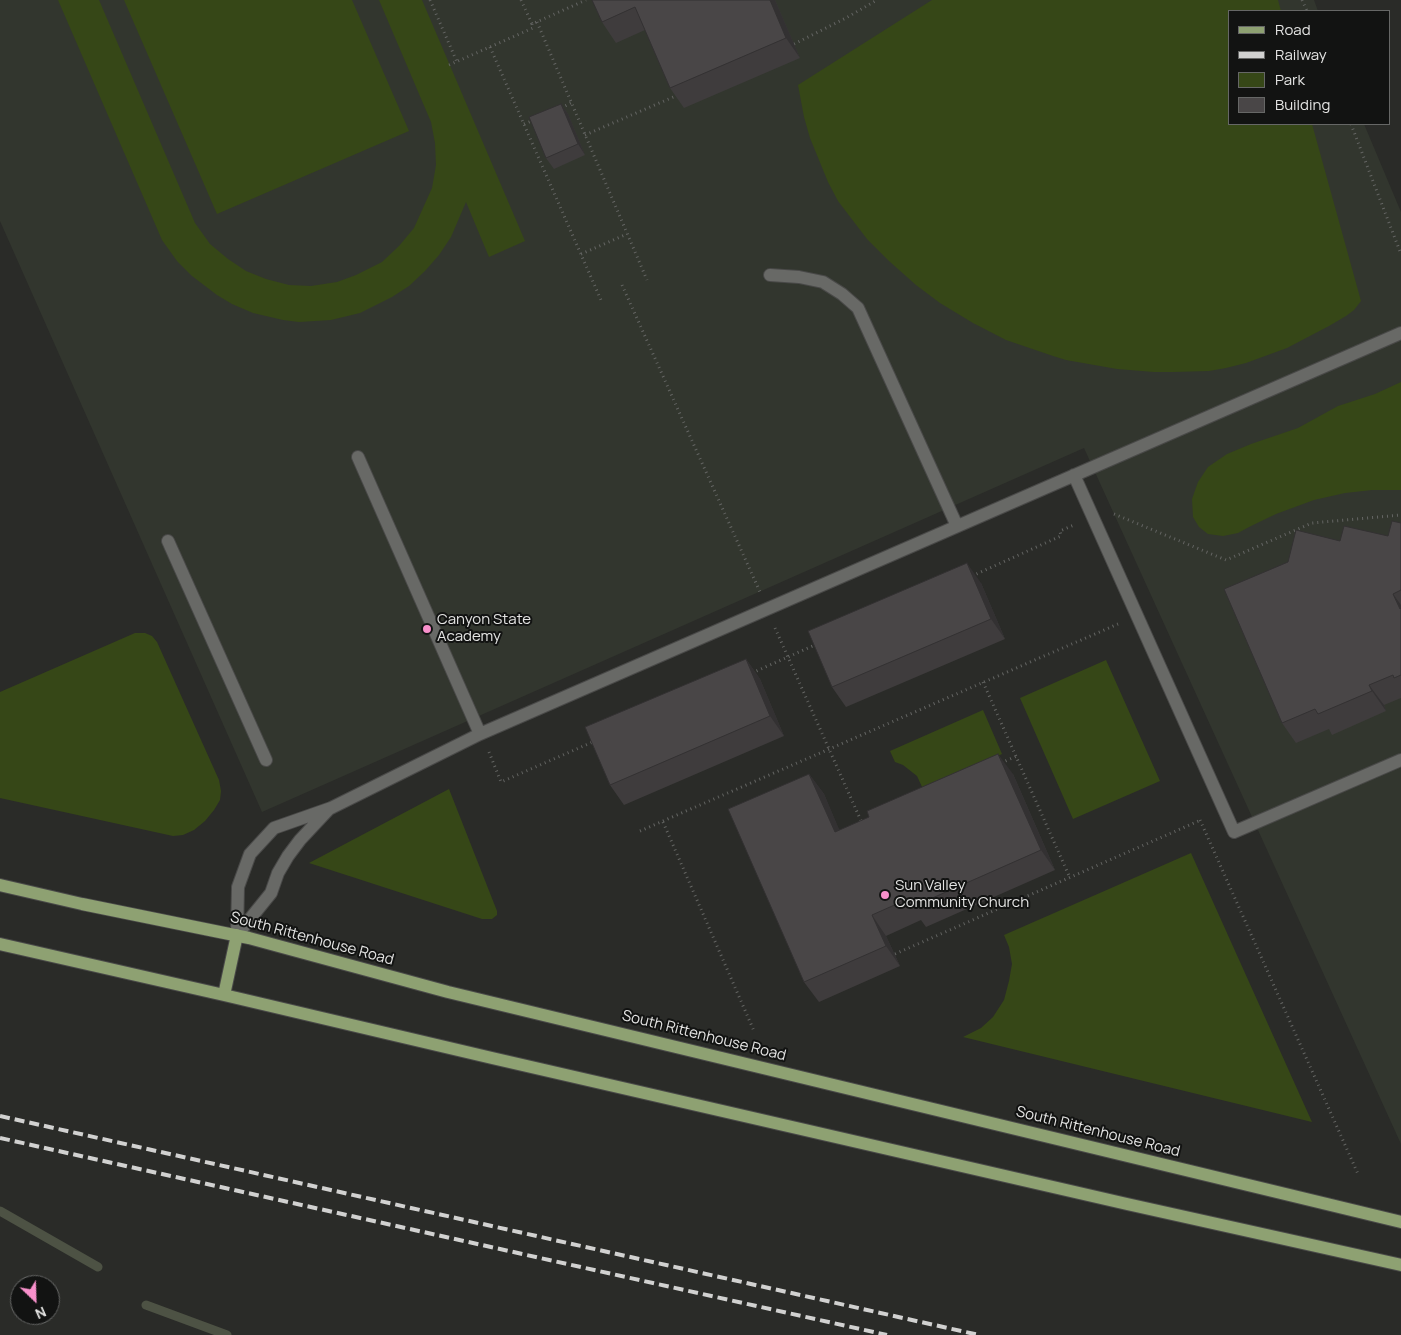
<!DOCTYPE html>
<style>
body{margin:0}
#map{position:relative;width:1401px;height:1335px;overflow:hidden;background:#2a2b28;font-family:Manrope,sans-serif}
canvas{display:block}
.legend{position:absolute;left:1228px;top:10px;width:162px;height:115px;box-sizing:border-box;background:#121312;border:1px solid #666766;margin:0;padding:6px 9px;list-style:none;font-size:15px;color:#e4e4e3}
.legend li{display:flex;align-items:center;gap:10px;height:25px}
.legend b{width:25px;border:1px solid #666766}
.north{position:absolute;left:10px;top:1275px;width:50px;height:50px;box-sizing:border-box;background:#121312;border:1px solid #666766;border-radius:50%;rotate:156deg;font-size:14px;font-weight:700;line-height:20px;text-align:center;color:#e4e4e3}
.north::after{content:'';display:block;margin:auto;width:18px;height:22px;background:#f890cb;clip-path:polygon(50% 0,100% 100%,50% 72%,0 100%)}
</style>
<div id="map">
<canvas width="1401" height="1335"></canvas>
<ul class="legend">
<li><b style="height:6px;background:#8ea172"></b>Road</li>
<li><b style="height:6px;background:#d1d1d0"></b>Railway</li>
<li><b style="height:14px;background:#364717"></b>Park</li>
<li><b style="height:14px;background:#494647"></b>Building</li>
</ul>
<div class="north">N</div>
</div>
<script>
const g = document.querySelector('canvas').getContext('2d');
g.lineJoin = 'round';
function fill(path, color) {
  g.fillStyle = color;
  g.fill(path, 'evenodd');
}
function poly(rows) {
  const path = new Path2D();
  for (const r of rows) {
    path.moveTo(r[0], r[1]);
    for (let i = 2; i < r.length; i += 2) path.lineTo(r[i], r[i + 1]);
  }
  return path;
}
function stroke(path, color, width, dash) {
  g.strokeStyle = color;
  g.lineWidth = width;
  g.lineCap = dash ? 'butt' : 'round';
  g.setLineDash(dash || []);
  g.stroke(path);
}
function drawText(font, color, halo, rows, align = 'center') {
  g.font = font + ' Manrope,sans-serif';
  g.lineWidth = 4;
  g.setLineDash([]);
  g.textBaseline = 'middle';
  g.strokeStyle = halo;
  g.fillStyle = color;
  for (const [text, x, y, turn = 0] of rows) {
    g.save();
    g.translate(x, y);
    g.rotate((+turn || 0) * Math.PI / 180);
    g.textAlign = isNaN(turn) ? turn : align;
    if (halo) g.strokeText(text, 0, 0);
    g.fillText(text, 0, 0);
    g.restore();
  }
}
const built = poly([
 [0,0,1314,0,1318,11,1230,11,1230,124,1364,124,1401,212,1401,1144,1084,448,262,812,0,221]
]);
const green = poly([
 [58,0,99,0,195,223,210,244,228,259,246,271,266,279,289,285,311,286,337,282,356,275,382,262,399,246,414,228,432,188,436,165,435,143,431,122,379,0,422,0,525,241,489,257,466,202,451,237,439,255,425,271,409,286,392,297,360,313,331,320,299,322,283,320,253,313,232,304,217,295,192,276,177,261,162,240],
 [124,0,352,0,409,131,217,214],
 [932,0,1278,0,1281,11,1230,11,1230,124,1312,124,1361,301,1354,310,1346,316,1329,326,1287,348,1246,363,1226,368,1209,371,1173,372,1154,372,1117,369,1066,360,1053,356,1006,340,973,323,940,303,916,285,889,261,867,239,838,201,828,182,810,138,804,117,798,85],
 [1401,382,1401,490,1372,490,1345,493,1314,500,1276,514,1251,526,1238,533,1223,536,1208,534,1199,527,1193,517,1192,499,1198,482,1208,467,1227,454,1251,444,1298,428,1338,406,1375,394],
 [135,633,145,633,152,636,157,642,219,780,221,791,220,800,214,810,205,821,194,830,183,835,173,836,0,798,0,692],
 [1106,660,1160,781,1073,819,1020,698],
 [983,710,1002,754,923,789,917,776,903,765,895,762,890,751],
 [449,789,497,911,497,915,492,919,482,919,309,863],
 [1191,853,1312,1122,963,1037,981,1028,993,1017,1004,1000,1009,981,1012,964,1009,947,1004,935]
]);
const stream = poly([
 [0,1211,98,1267],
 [146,1305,227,1335]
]);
const path = poly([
 [430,0,457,62],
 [521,0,532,24,586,0],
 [1302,0,1307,11],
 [537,22,647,280],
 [794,44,846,18,877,0],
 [490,47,601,300],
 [449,65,533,28,532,24],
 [561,108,571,103],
 [524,124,534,120],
 [1351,124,1401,254],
 [585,135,678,95],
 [581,254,627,234],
 [622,285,760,592],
 [1114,514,1226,560,1312,523,1401,515],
 [972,576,1061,536,1060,531,1074,525],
 [775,628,862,823],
 [752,673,817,644],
 [983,682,1070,878],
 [489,752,501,782,595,741],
 [1001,763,1017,756],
 [1200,820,1358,1174],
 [663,822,754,1031],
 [640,831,1118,624],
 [895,954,1201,820]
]);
const minor = poly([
 [770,275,799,277,823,282,842,294,858,308,957,526],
 [358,457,480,734],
 [1074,475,1234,832,1401,760],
 [168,541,266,760],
 [237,935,238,887,250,854,274,828,331,808,480,734,1401,333],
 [237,935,271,893,278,873,288,856,300,840,329,809]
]);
const major = poly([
 [0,885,82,904,249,938,448,992,1401,1222],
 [0,944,224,995,492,1058,1127,1204,1401,1265],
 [224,995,237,935]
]);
const rail = poly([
 [0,1116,979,1335],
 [0,1138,887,1335]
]);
const wall = poly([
 [592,0,775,0,800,58,684,108,670,88,645,30,616,43,602,22],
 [561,104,568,114,585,155,554,169,546,158],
 [1401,523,1401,698,1384,705,1386,711,1332,735,1329,729,1296,743,1282,723,1340,541,1388,536],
 [981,583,1005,639,846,707,832,687],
 [746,659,760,679,784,736,624,805,610,785],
 [809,774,824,794,839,830,1013,774,1055,870,926,927,921,920,886,936,900,966,819,1002,804,982]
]);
const shadedWall = poly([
 [770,0,775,0,800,58,786,38],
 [561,104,568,114,585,155,578,144],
 [967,563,981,583,1005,639,991,619],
 [1393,594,1401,605,1401,610],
 [746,659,760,679,784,736,770,716],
 [1369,685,1384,705,1386,711,1372,691],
 [998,754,1013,774,1055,870,1041,850],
 [809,774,824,794,849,852,835,832],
 [872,915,886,936,900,966,886,946]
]);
const building = poly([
 [592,0,770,0,786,38,670,88,635,7,602,22,592,0],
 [561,104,578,144,546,158,529,117,561,104],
 [1392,521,1401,523,1401,590,1393,594,1400,609,1401,608,1401,675,1394,678,1393,675,1369,685,1372,691,1318,714,1315,709,1282,723,1224,589,1288,562,1296,530,1340,541,1344,526,1388,536,1392,521],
 [967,563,991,619,832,687,808,631,967,563],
 [746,659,770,716,610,785,585,727,746,659],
 [998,754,1041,850,912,907,908,899,872,915,886,946,804,982,728,809,809,774,835,832,869,817,867,811,998,754]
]);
const markers = [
 [427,629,5,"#f890cb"],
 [885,895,5,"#f890cb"]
];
const poiNames = [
 ["Canyon State",437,620],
 ["Academy",437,637],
 ["Sun Valley",895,886],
 ["Community Church",895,903]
];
const streetNames = [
 ["South Rittenhouse Road",312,939,15],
 ["South Rittenhouse Road",704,1036,14],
 ["South Rittenhouse Road",1098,1132,14]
];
fill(built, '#32362e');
fill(green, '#364717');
stroke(stream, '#4d5244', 9);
stroke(minor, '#494948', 14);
stroke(major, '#494948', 14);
stroke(path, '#646563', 3, [1, 4]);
stroke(minor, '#686966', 12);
stroke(major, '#8ea172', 12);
stroke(rail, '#d1d1d0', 4, [10, 5]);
fill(wall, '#3f3c3d');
fill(shadedWall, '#333132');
fill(building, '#494647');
stroke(building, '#333132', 1);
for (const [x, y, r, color] of markers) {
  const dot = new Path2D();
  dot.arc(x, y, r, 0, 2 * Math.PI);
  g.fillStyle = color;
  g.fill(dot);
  stroke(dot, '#121312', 2);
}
drawText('15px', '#e4e4e3', '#121312', poiNames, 'left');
drawText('15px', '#e4e4e3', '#121312', streetNames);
</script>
